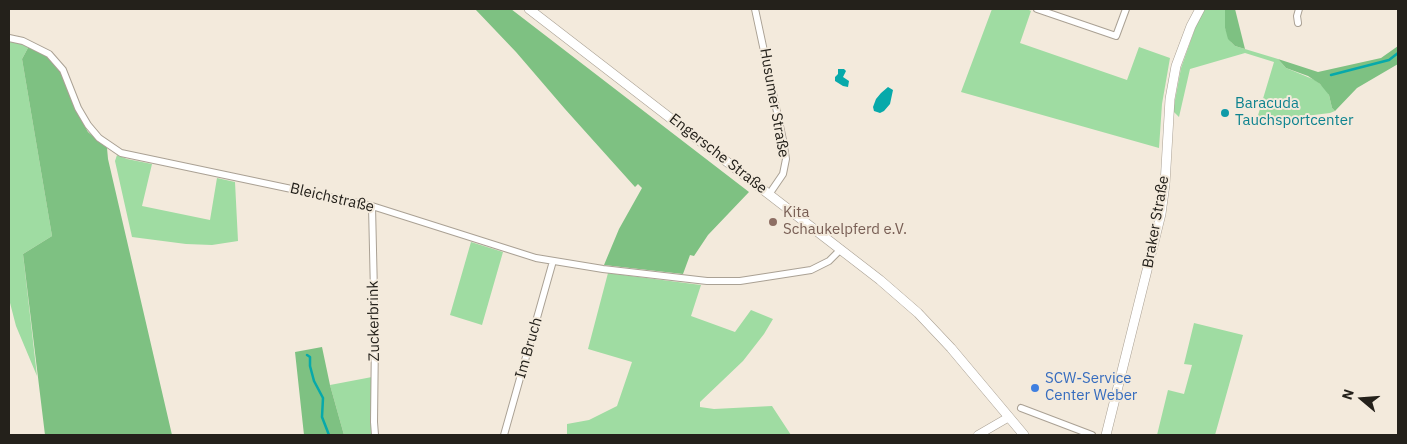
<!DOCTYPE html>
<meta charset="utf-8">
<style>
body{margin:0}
#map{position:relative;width:1407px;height:444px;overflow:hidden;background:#f3eadc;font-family:"IBM Plex Sans",sans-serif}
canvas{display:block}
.frame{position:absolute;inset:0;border:10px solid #24211b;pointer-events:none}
.north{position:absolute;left:1337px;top:374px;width:50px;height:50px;-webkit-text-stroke:4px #f3eadc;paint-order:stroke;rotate:288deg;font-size:14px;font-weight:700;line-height:20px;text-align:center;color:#24211b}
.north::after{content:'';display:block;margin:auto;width:18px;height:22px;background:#24211b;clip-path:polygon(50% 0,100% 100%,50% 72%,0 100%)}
</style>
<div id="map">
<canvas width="1407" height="444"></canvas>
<div class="frame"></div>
<div class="north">N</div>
</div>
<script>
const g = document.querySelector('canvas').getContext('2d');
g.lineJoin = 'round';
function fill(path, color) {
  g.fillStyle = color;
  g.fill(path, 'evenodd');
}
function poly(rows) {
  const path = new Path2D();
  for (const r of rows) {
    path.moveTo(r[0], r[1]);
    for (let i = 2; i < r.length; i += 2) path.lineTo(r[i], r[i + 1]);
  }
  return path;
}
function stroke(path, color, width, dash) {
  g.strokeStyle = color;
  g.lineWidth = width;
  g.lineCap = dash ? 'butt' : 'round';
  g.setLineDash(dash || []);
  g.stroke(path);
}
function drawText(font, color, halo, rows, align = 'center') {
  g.font = font + ' "IBM Plex Sans",sans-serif';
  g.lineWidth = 4;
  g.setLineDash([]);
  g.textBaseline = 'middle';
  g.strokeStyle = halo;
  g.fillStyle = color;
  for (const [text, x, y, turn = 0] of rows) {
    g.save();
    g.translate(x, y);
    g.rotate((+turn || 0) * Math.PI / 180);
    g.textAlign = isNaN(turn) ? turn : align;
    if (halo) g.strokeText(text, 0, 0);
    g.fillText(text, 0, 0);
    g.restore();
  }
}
const green = poly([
 [992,9,1027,9,1031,11,1020,43,1127,80,1139,47,1170,58,1162,104,1159,148,961,92],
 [1205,9,1225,9,1225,28,1231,42,1235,46,1278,59,1286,68,1315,80,1326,89,1329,95,1332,108,1335,111,1330,113,1256,122,1274,62,1245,53,1190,69,1179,117,1173,111,1181,68,1197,23],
 [9,41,29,46,22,59,52,236,23,254,37,376,16,326,9,299],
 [117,155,127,159,152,164,142,206,210,220,217,178,235,182,238,241,212,245,186,244,132,237,115,161],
 [471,242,503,252,482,325,450,315],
 [608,273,701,285,691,316,735,332,751,310,773,319,764,334,743,361,700,402,700,407,714,409,772,406,791,435,567,435,567,424,589,420,617,406,632,362,588,349],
 [1194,323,1243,335,1215,435,1157,435,1168,390,1184,394,1192,365,1184,364],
 [372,377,372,435,344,435,330,385]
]);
const forest = poly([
 [475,9,511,9,749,192,708,235,694,256,690,255,683,274,604,265,619,229,642,188,638,184,635,187,565,109,516,52],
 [1225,9,1235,9,1245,49,1235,46,1228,39,1225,28],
 [29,46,47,55,61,73,74,106,88,132,107,148,108,159,172,435,45,435,23,254,52,236,22,59],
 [1398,46,1398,64,1357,88,1335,111,1332,108,1329,95,1320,84,1308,76,1286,68,1278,59,1318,72,1381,58],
 [322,347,330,385,344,435,304,435,295,352]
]);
const water = poly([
 [838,69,844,69,846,71,843,77,849,81,848,87,843,86,835,81,835,77,838,74],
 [888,87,893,90,890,104,884,111,880,113,874,111,873,107,876,99,881,93]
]);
const stream = poly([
 [1331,75,1389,60,1398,53],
 [307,355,310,357,310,366,314,381,323,398,322,417,329,435]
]);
const minor = poly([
 [755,9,783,140,786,159,783,174,770,193],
 [1037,9,1116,36,1126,9],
 [1298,23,1297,16,1299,9],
 [9,38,23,41,49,54,63,70,78,108,88,125,99,138,121,153,372,206,536,258,603,269,707,281,740,281,811,270,829,261,841,249],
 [372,206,375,337,374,422,375,435],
 [1021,408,1092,435],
 [504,435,553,261]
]);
const tertiary = poly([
 [978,435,1009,417]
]);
const secondary = poly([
 [529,9,880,280,918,313,951,348,1024,435],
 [1106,435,1161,214,1165,184,1170,99,1176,66,1191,26,1200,9]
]);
const markers = [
 [1225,113,5,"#0f9aa8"],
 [773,222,5,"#8d6e63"],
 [1035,388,5,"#3f7fe0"]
];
const streetNames = [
 ["Husumer Straße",774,103,80],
 ["Engersche Straße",718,154,38],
 ["Bleichstraße",332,198,13],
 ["Braker Straße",1156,222,-80],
 ["Zuckerbrink",374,321,-91],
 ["Im Bruch",529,348,-74]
];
const cultureNames = [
 ["Baracuda",1235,104],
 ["Tauchsportcenter",1235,121]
];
const educationNames = [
 ["Kita",783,213],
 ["Schaukelpferd e.V.",783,230]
];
const shopNames = [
 ["SCW-Service",1045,379],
 ["Center Weber",1045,396]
];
fill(green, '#9fdca2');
fill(forest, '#7ec182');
fill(water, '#07a9aa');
stroke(stream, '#07a9aa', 2.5);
stroke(minor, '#aaa194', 8);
stroke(tertiary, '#aaa194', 9);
stroke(secondary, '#aaa194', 10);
stroke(minor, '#fff', 6);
stroke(tertiary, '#fff', 8);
stroke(secondary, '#fff', 9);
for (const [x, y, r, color] of markers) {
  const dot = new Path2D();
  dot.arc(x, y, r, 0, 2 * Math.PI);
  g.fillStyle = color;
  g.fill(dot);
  stroke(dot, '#f3eadc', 2);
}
drawText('15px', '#24211b', '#f3eadc', streetNames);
drawText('15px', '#0d838f', '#f3eadc', cultureNames, 'left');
drawText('15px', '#785e54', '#f3eadc', educationNames, 'left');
drawText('15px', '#366cbe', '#f3eadc', shopNames, 'left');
</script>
